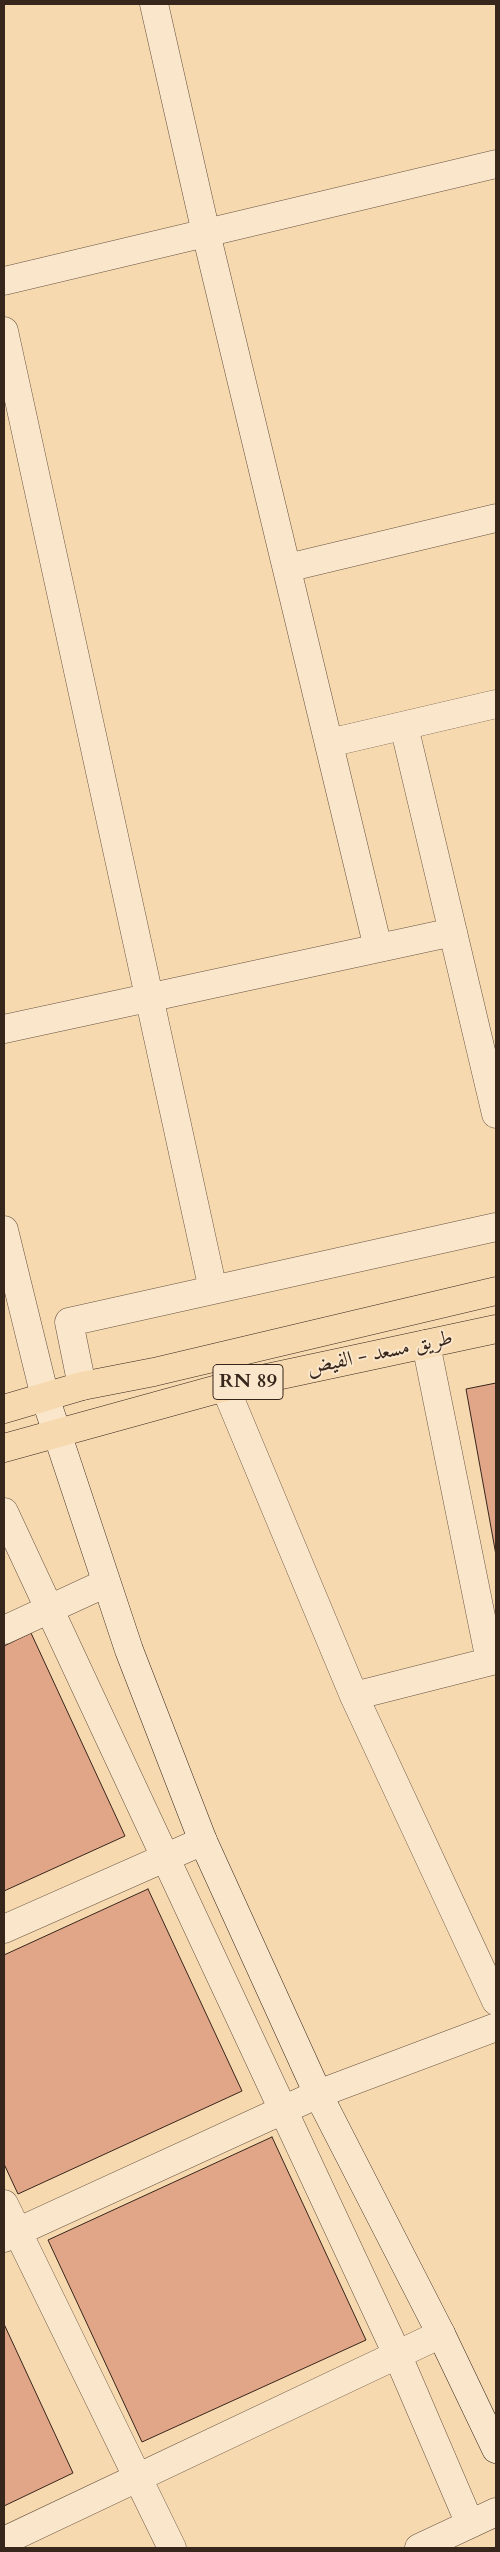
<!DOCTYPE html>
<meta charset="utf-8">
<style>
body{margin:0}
#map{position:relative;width:500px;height:2552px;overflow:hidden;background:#f7d9af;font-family:Cardo,serif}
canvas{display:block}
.frame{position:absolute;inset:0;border:5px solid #37261c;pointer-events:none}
</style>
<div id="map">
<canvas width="500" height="2552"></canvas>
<div class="frame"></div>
</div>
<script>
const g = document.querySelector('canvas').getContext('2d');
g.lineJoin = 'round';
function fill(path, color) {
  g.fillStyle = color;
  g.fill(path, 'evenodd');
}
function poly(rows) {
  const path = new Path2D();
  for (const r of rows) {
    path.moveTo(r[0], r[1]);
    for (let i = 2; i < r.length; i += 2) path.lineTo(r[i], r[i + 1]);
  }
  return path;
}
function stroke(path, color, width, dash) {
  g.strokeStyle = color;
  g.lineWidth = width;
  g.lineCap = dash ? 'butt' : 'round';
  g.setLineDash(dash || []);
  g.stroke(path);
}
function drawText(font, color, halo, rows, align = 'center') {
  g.font = font + ' Cardo,Amiri,serif';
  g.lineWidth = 4;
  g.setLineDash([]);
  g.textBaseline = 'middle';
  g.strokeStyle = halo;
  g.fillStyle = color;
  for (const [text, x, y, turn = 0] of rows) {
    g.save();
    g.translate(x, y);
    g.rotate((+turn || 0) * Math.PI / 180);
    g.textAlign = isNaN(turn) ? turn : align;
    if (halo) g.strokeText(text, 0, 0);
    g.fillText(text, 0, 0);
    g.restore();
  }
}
const building = poly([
 [496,1383,496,1555,466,1389,496,1383],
 [31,1633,125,1836,4,1891,4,1646,31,1633],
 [148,1889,242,2091,18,2194,4,2164,4,1955,148,1889],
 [272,2137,366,2340,142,2442,48,2240,272,2137],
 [4,2324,73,2473,4,2506,4,2324]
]);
const street = poly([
 [154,4,206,233,378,948],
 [4,281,496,164],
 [4,331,213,1290],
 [287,568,496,518],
 [404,726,496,1114],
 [329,743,496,704],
 [4,1029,453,932],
 [4,1230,45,1397],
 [426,1344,490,1661],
 [82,1386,69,1322,496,1227],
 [225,1387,354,1696,496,1660],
 [4,1512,397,2354,470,2524],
 [4,1630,106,1583],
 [354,1696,496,2001],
 [4,1929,203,1841],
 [4,2204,172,2548],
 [4,2238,318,2094,496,2027],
 [4,2541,441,2334],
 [419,2548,496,2512]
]);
const secondary = poly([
 [45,1397,129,1650,203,1841,318,2094,441,2334,496,2449]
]);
const primary = poly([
 [4,1409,82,1386,154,1372,496,1291],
 [4,1448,225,1387,496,1329]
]);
const shields = [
 [248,1382,70]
];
const shieldNames = [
 ["RN 89",248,1382]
];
const streetNames = [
 ["طريق مسعد - الفيض",380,1354,-12]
];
fill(building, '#e1a587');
stroke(building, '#37261c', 1);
stroke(street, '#675341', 29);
stroke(secondary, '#37261c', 29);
stroke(primary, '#37261c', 29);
stroke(street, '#fae6cb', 28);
stroke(secondary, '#fae6cb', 28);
stroke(primary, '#f7d9af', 28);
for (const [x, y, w] of shields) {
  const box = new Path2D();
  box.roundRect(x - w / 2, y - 17.5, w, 35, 4);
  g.fillStyle = '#fae6cb';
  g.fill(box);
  stroke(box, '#37261c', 1);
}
drawText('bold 20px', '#37261c', null, shieldNames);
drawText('21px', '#37261c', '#fae6cb', streetNames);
</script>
